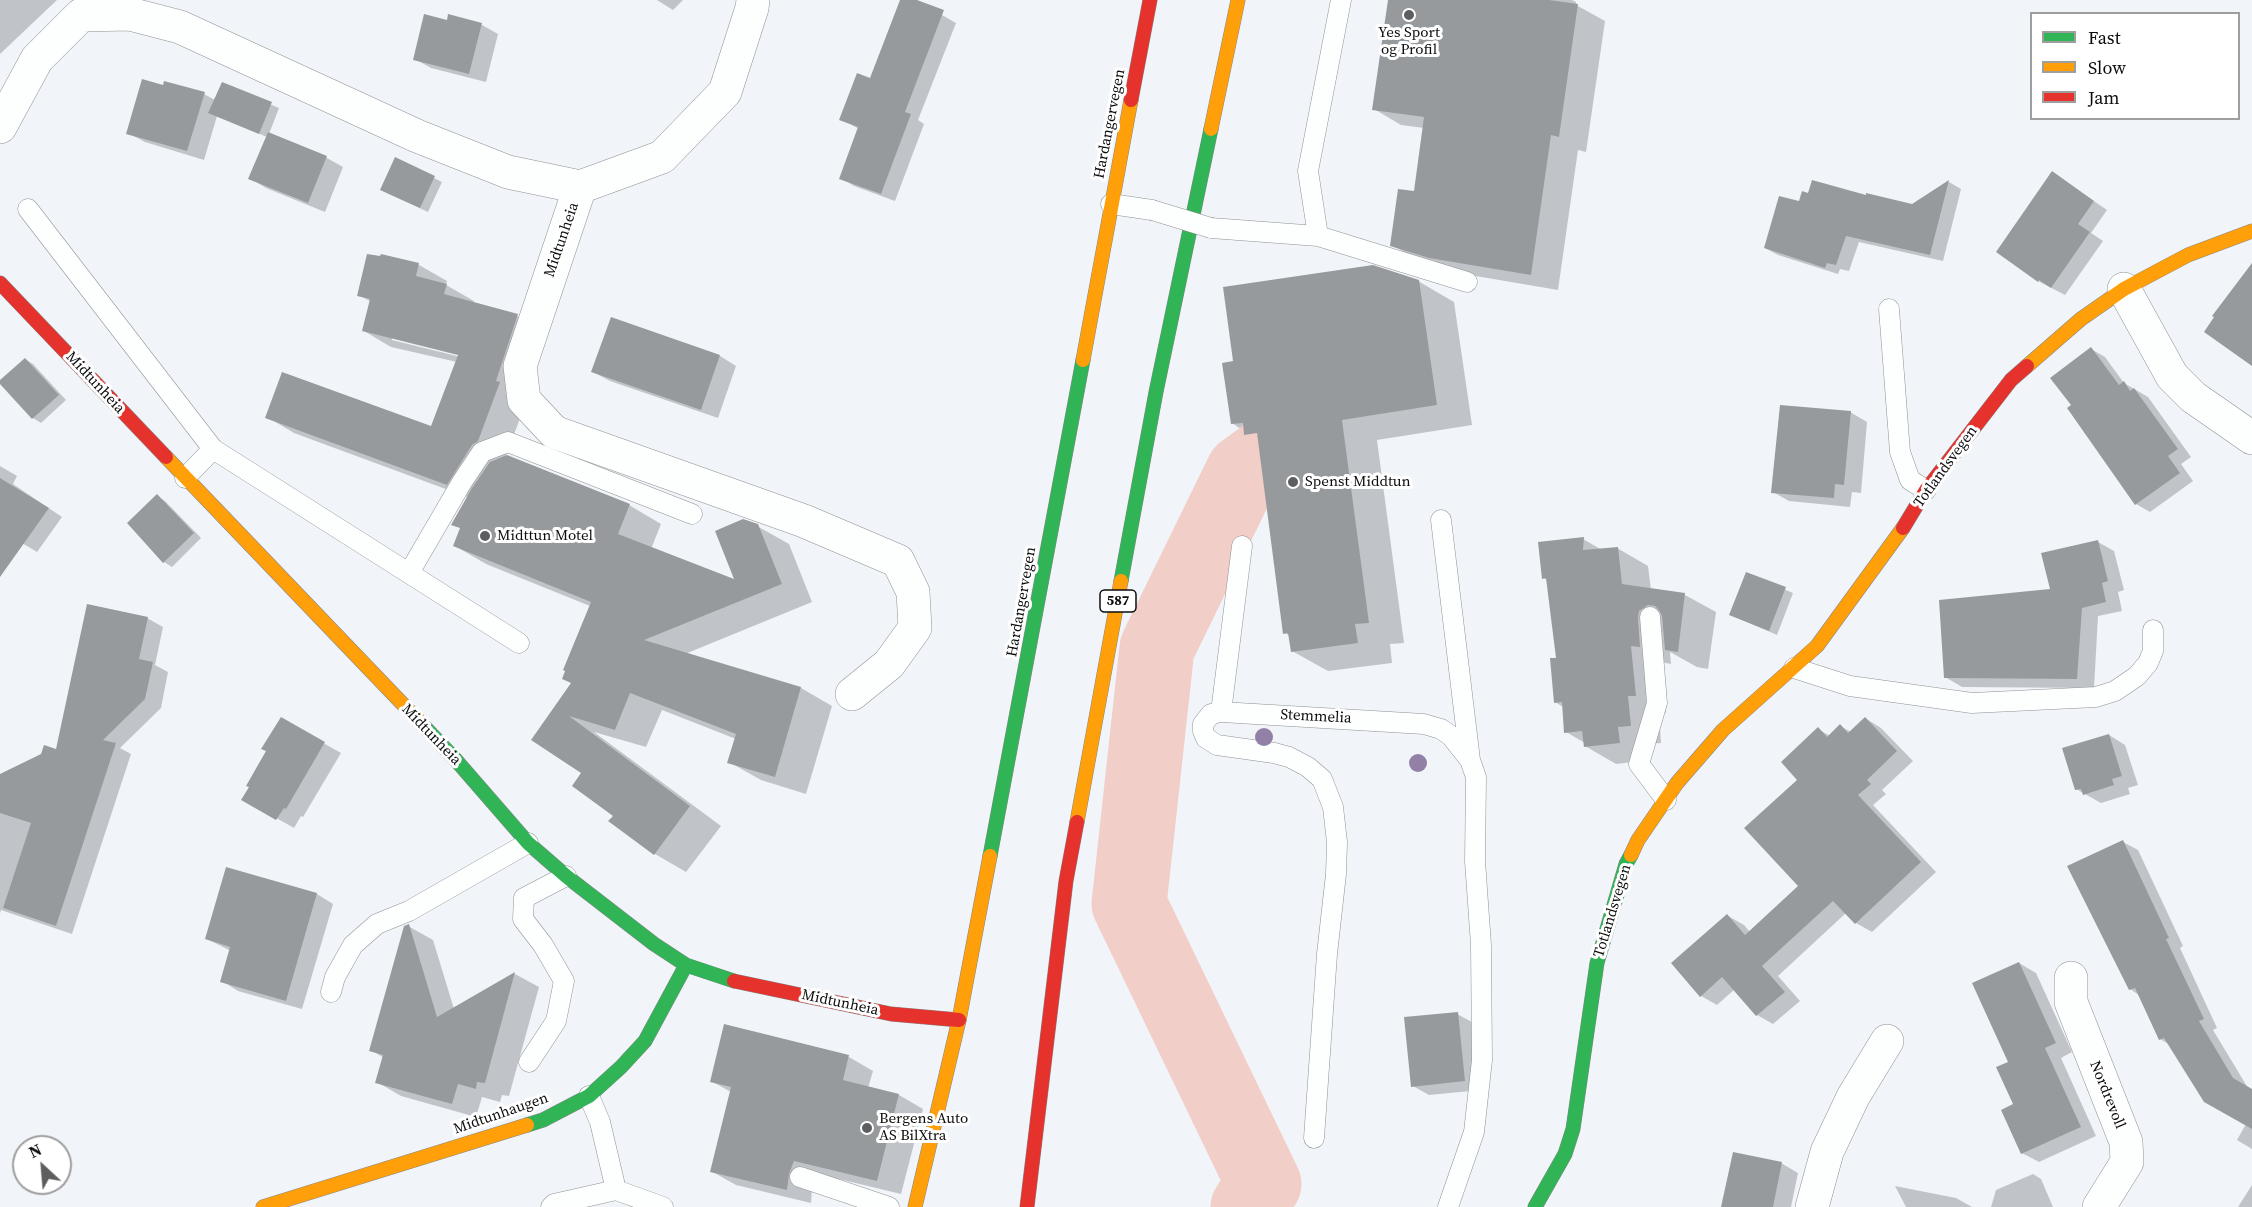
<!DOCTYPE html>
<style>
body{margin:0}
#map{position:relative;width:2252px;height:1207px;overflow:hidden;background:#f1f5fa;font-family:"Source Serif 4",serif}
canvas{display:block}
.legend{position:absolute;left:2030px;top:12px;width:210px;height:108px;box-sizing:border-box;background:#fff;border:2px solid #9e9e9e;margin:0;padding:8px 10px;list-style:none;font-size:18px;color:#0c0c0c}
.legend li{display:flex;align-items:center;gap:12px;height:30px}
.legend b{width:30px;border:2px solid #9e9e9e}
.north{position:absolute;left:12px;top:1135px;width:60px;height:60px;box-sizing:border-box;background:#fff;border:2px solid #9e9e9e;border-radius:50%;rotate:334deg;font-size:16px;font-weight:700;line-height:24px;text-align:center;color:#0c0c0c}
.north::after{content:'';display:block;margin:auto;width:21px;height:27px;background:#5c5e5f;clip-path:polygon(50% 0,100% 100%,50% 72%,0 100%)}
</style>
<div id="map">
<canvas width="2252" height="1207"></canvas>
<ul class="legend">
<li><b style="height:8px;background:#30b455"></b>Fast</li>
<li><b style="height:8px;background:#ff9f0a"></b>Slow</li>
<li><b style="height:8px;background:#e5322d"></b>Jam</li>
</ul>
<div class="north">N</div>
</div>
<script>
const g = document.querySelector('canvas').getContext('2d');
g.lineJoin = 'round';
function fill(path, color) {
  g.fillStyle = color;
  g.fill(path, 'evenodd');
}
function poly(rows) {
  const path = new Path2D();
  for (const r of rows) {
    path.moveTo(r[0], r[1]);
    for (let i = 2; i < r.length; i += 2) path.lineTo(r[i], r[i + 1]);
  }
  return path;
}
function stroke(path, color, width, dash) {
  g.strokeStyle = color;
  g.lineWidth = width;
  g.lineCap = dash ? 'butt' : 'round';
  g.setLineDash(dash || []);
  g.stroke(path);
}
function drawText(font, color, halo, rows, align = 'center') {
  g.font = font + ' "Source Serif 4",serif';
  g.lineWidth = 6;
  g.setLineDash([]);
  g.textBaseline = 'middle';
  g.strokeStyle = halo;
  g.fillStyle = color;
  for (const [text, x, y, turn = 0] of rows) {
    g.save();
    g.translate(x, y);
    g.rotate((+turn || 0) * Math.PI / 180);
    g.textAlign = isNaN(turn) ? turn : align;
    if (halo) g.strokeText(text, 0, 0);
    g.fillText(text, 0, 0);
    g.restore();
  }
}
const shadow = poly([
 [0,0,57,0,0,54],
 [657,0,683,0,673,10],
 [901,0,942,15,956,23,918,120,924,124,895,201,854,186,841,178,859,129,841,119,871,80],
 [1389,0,1572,0,1576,2,1576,5,1605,21,1586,152,1578,150,1558,290,1458,273,1419,261,1392,245,1415,193,1424,128,1401,125,1374,109],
 [448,22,482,25,498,34,486,82,431,68,415,59],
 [222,84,279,108,269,134,327,158,343,167,325,212,266,188,250,178,267,137,217,116,204,160,145,142,128,133,164,87,204,94,215,100],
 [396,159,442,182,428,212,389,194],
 [2053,173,2107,210,2091,233,2103,241,2065,295,2038,281],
 [1949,182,1961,189,1943,261,1859,242,1849,271,1840,269,1838,274,1778,255,1765,248,1800,203,1809,195,1867,197,1912,205],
 [382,256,419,265,447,281,446,285,474,301,473,304,517,316,545,332,527,400,505,458,629,505,661,524,651,549,737,582,757,526,789,544,812,602,685,654,801,688,832,706,806,794,761,780,729,762,736,739,662,710,646,747,594,732,721,826,686,872,655,854,611,821,615,815,584,773,533,740,573,684,590,606,486,564,455,546,462,529,454,524,470,498,294,433,267,417,432,428,457,362,391,347,364,331,371,302,359,295],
 [392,337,466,355,465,358,392,340],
 [1418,281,1454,302,1472,425,1377,440,1404,643,1390,644,1392,663,1328,671,1292,651,1290,636,1285,633,1260,442,1232,423,1235,362],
 [612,319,720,356,736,366,718,418,610,381,593,372],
 [2091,349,2105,357,2124,383,2148,397,2191,457,2181,464,2193,481,2150,512,2136,504,2073,405],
 [25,359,33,364,66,400,41,423,33,418,1,382],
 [1850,412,1867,422,1861,493,1852,492,1850,507,1789,501,1773,492],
 [0,466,17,476,13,484,62,517,37,552,0,530],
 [157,496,165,501,201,538,172,567,164,562,129,524],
 [1583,539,1602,550,1617,548,1648,566,1651,590,1685,595,1716,612,1708,669,1697,667,1670,652,1671,664,1661,662,1666,713,1659,713,1661,743,1649,744,1650,760,1616,764,1585,746,1585,743,1566,732,1563,707,1555,702,1557,659,1547,580,1543,578],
 [2098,542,2114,551,2124,590,2118,592,2122,611,2098,616,2094,688,1962,687,1945,677,2052,590],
 [1747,574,1793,593,1777,635,1731,615],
 [147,618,163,627,155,665,168,672,161,708,120,748,131,754,72,934,1,910,0,913,0,776,57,751],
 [1865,718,1881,728,1913,761,1882,790,1886,794,1873,805,1936,872,1872,932,1856,923,1846,913,1778,976,1800,1001,1773,1024,1757,1015,1735,989,1717,1005,1701,996,1728,916,1744,925,1750,932,1800,886,1799,780,1818,729,1830,736,1840,726,1851,732],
 [281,719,341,753,303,817,301,816,294,828,243,799,268,751],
 [2109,735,2125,745,2138,785,2128,788,2130,794,2101,803,2076,789],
 [2123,842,2138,850,2183,946,2180,948,2217,1028,2213,1030,2248,1088,2252,1091,2252,1149,2237,1140,2246,1124,2170,1045,2160,1039,2139,995,2130,989],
 [228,869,317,894,333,904,302,1009,238,991,222,981,231,951,207,939],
 [408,926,433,940,454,1009,515,974,539,987,509,1096,502,1095,500,1102,482,1097,476,1117,401,1096,377,1082,384,1058,371,1050],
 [2019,963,2036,973,2072,1052,2061,1058,2096,1136,2039,1162,2022,1153,2010,1063],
 [1457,1014,1474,1023,1481,1090,1429,1095,1413,1086],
 [849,1057,873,1071,868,1088,899,1095,923,1109,901,1194,818,1174,812,1188,811,1203,736,1185,711,1171,731,1092,711,1081],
 [1781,1163,1798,1173,1791,1207,1723,1207],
 [2033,1174,2041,1179,2053,1207,1991,1207,1996,1190],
 [2252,1185,2252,1207,2238,1207],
 [1895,1186,1956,1198,1972,1207,1906,1207]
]);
const river = poly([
 [1248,1207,1264,1184,1129,904,1157,648,1243,472,1268,454]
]);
const building = poly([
 [900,0,917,0,944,10,905,112,911,114,881,194,839,179,858,127,839,120,857,73,870,78],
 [1388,0,1549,0,1578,4,1559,137,1551,135,1531,275,1429,258,1390,246,1398,189,1414,191,1424,117,1372,110],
 [424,14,447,20,448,14,482,23,469,74,413,60],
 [142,79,163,85,164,81,205,92,187,151,126,134],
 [222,82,272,102,259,134,208,113],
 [268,132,327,156,308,203,248,179],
 [395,157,435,176,420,208,380,190],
 [2052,171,2094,201,2078,224,2090,232,2051,288,2039,280,2038,282,1996,252],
 [1812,180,1866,195,1866,193,1912,204,1949,180,1930,255,1846,236,1836,265,1827,263,1825,268,1764,248,1779,196,1799,201,1802,191,1808,193],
 [367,254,380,256,381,254,419,263,416,276,447,284,444,294,518,314,496,381,500,382,478,441,472,445,447,485,265,418,282,372,431,426,458,355,362,331,370,299,357,296],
 [2252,263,2252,366,2204,332,2214,317,2212,316],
 [1373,265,1419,280,1437,405,1342,420,1369,623,1355,624,1358,643,1291,652,1288,633,1283,634,1257,433,1244,435,1243,423,1231,424,1222,363,1233,361,1223,287],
 [611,317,720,355,701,410,591,372],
 [2091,347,2119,385,2124,381,2130,391,2134,388,2178,449,2168,456,2180,473,2135,505,2067,408,2071,405,2050,378],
 [25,358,59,395,32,419,0,384,0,380],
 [1780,405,1851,411,1844,485,1835,484,1834,498,1771,493],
 [507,455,630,504,618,534,734,579,715,531,743,519,758,524,782,584,644,640,801,687,775,777,727,763,736,734,630,693,615,730,569,716,690,806,654,855,608,821,613,816,572,786,581,773,531,740,571,683,562,679,565,671,563,670,591,602,453,546,460,528,451,525,472,488,490,462],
 [0,478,49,508,0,577],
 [157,494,194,533,163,563,127,523],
 [1584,537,1583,550,1618,547,1622,584,1685,593,1678,652,1665,650,1662,616,1659,610,1655,606,1648,605,1639,611,1638,618,1640,647,1631,646,1636,696,1628,696,1631,726,1618,727,1620,743,1584,747,1582,731,1564,733,1562,702,1554,703,1550,658,1556,658,1546,578,1542,579,1538,542],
 [2098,540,2108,581,2102,583,2106,602,2082,608,2077,679,1944,678,1939,600,2050,589,2041,553],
 [1746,572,1786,587,1769,631,1729,615],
 [87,604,148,617,139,659,153,662,145,699,103,740,116,743,56,926,3,908,31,823,0,813,0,774,41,754,44,745,56,749],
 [281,717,325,742,286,809,284,808,276,820,241,800,249,787,246,786,266,751,261,749],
 [1865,717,1897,751,1867,780,1871,784,1858,795,1921,862,1855,924,1833,901,1762,966,1785,992,1756,1016,1722,977,1700,997,1671,963,1727,914,1745,935,1798,886,1744,828,1797,780,1781,762,1818,727,1827,737,1840,724,1848,733],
 [2109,734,2122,776,2112,779,2114,785,2083,795,2081,789,2075,790,2062,748],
 [2123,840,2169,938,2166,939,2204,1019,2199,1021,2233,1078,2252,1089,2252,1129,2204,1102,2164,1038,2159,1040,2135,988,2129,990,2067,866],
 [226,867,317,893,286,1001,220,982,230,947,205,939],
 [409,924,437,1017,515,972,485,1083,477,1082,476,1089,458,1084,452,1104,375,1083,383,1055,369,1051,404,926],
 [2019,962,2056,1043,2045,1048,2081,1127,2021,1154,2001,1110,2013,1104,1996,1067,2008,1062,1972,983],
 [1458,1012,1465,1081,1411,1087,1404,1017],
 [724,1024,849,1055,843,1080,899,1094,877,1181,794,1161,789,1174,787,1190,710,1172,731,1087,710,1082],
 [1733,1152,1782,1162,1773,1207,1721,1207]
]);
const lane = poly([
 [1111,204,1152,210],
 [28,209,213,449,519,643],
 [1211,228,1318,236,1308,171,1341,0],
 [1318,236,1467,282],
 [1889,309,1900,452,1910,480,1926,490],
 [185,478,213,449],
 [1441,520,1470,760],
 [409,573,462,482,482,452,508,442,692,514],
 [1650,617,1657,703,1639,764,1666,800],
 [1794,668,1850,686,1972,703,2096,697,2115,691,2137,676,2148,663,2153,651,2153,630],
 [1221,712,1242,546],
 [331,992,335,977,353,945,377,924,409,911,528,843],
 [529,1062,556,1021,564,981,543,945,523,919,524,898,566,876],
 [589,1096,600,1122,616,1190,663,1207],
 [1314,1138,1327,954,1336,874,1337,842,1333,807,1322,779,1308,767,1289,757,1274,753,1217,745,1206,738,1203,731,1203,724,1211,714,1221,712,1424,724,1441,729,1451,736,1470,760,1476,777,1475,861,1481,945,1482,1060,1474,1132,1448,1207],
 [800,1177,889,1207],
 [551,1207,554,1204,616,1190]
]);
const street = poly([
 [0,127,37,59,81,15,130,14,180,27,417,136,508,172,580,187,662,157,725,92,752,8,753,0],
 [580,187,520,366,524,400,554,432,804,521,898,561,913,592,915,628,889,664,852,694],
 [2124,289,2172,376,2193,397,2252,438],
 [2071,978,2071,1002,2126,1142,2127,1162,2099,1207],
 [1812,1207,1827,1152,1853,1097,1887,1041]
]);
const fast = poly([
 [1121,581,1156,392,1211,129],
 [418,720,455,759,528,843,566,876,654,944,686,965,734,981],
 [990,856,1083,360],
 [527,1125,543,1120,589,1096,621,1067,645,1041,686,965],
 [1535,1207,1565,1154,1573,1129,1597,963,1626,864,1631,855]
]);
const slow = poly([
 [1211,129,1238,0],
 [1083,360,1131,100],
 [2027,366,2081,319,2124,289,2188,255,2252,231],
 [166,457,418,720],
 [1077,822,1121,581],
 [1631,855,1638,840,1677,783,1723,730,1817,646,1903,528],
 [263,1207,527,1125],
 [915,1207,959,1020,990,856]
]);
const jam = poly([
 [1131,100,1150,0],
 [0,283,166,457],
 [1903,528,1926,490,2011,380,2027,366],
 [734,981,891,1014,959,1020],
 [1027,1207,1066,881,1077,822]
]);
const laneBridge = poly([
 [1152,210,1211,228]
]);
const trees = [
 [1264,737],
 [1418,763]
];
const markers = [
 [1409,15,6,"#5c5e5f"],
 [1293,482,6,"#5c5e5f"],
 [485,536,6,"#5c5e5f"],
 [867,1128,6,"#5c5e5f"]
];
const shields = [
 [1118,601,36]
];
const shieldNames = [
 ["587",1118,601]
];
const poiNames = [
 ["Yes Sport",1409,33,"center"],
 ["og Profil",1409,50,"center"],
 ["Spenst Middtun",1305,482],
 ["Midttun Motel",497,536],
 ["Bergens Auto",879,1119],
 ["AS BilXtra",879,1136]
];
const streetNames = [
 ["Hardangervegen",1110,124,-79],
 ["Midtunheia",562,240,-71],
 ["Midtunheia",95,383,47],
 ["Totlandsvegen",1946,467,-54],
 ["Hardangervegen",1022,602,-80],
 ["Stemmelia",1316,717,3],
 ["Midtunheia",431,735,46],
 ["Totlandsvegen",1613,911,-73],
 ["Midtunheia",840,1003,12],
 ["Nordrevoll",2107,1095,68],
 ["Midtunhaugen",501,1114,-19]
];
fill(shadow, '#0003');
stroke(river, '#f2cec9', 75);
fill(building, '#979a9d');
stroke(lane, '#8f9193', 21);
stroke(street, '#8f9193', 34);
stroke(fast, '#86888a', 15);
stroke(slow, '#86888a', 15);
stroke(jam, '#86888a', 15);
stroke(lane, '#fdfefe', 20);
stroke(street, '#fdfefe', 33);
stroke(fast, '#30b455', 14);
stroke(slow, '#ff9f0a', 14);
stroke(jam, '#e5322d', 14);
stroke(laneBridge, '#8f9193', 21, []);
stroke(laneBridge, '#fdfefe', 20);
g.fillStyle = '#9280a6';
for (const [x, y] of trees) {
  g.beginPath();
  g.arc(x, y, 9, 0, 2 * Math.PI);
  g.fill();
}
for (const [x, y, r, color] of markers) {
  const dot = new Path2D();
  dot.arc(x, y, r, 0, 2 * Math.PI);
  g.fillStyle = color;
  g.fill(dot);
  stroke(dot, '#fff', 2);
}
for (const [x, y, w] of shields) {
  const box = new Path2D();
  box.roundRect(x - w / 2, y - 11, w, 22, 4.5);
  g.fillStyle = '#fff';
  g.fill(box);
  stroke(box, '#0c0c0c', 1.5);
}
drawText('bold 14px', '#0c0c0c', null, shieldNames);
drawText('15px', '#0c0c0c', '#fff', poiNames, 'left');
drawText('15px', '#0c0c0c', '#fff', streetNames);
</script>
